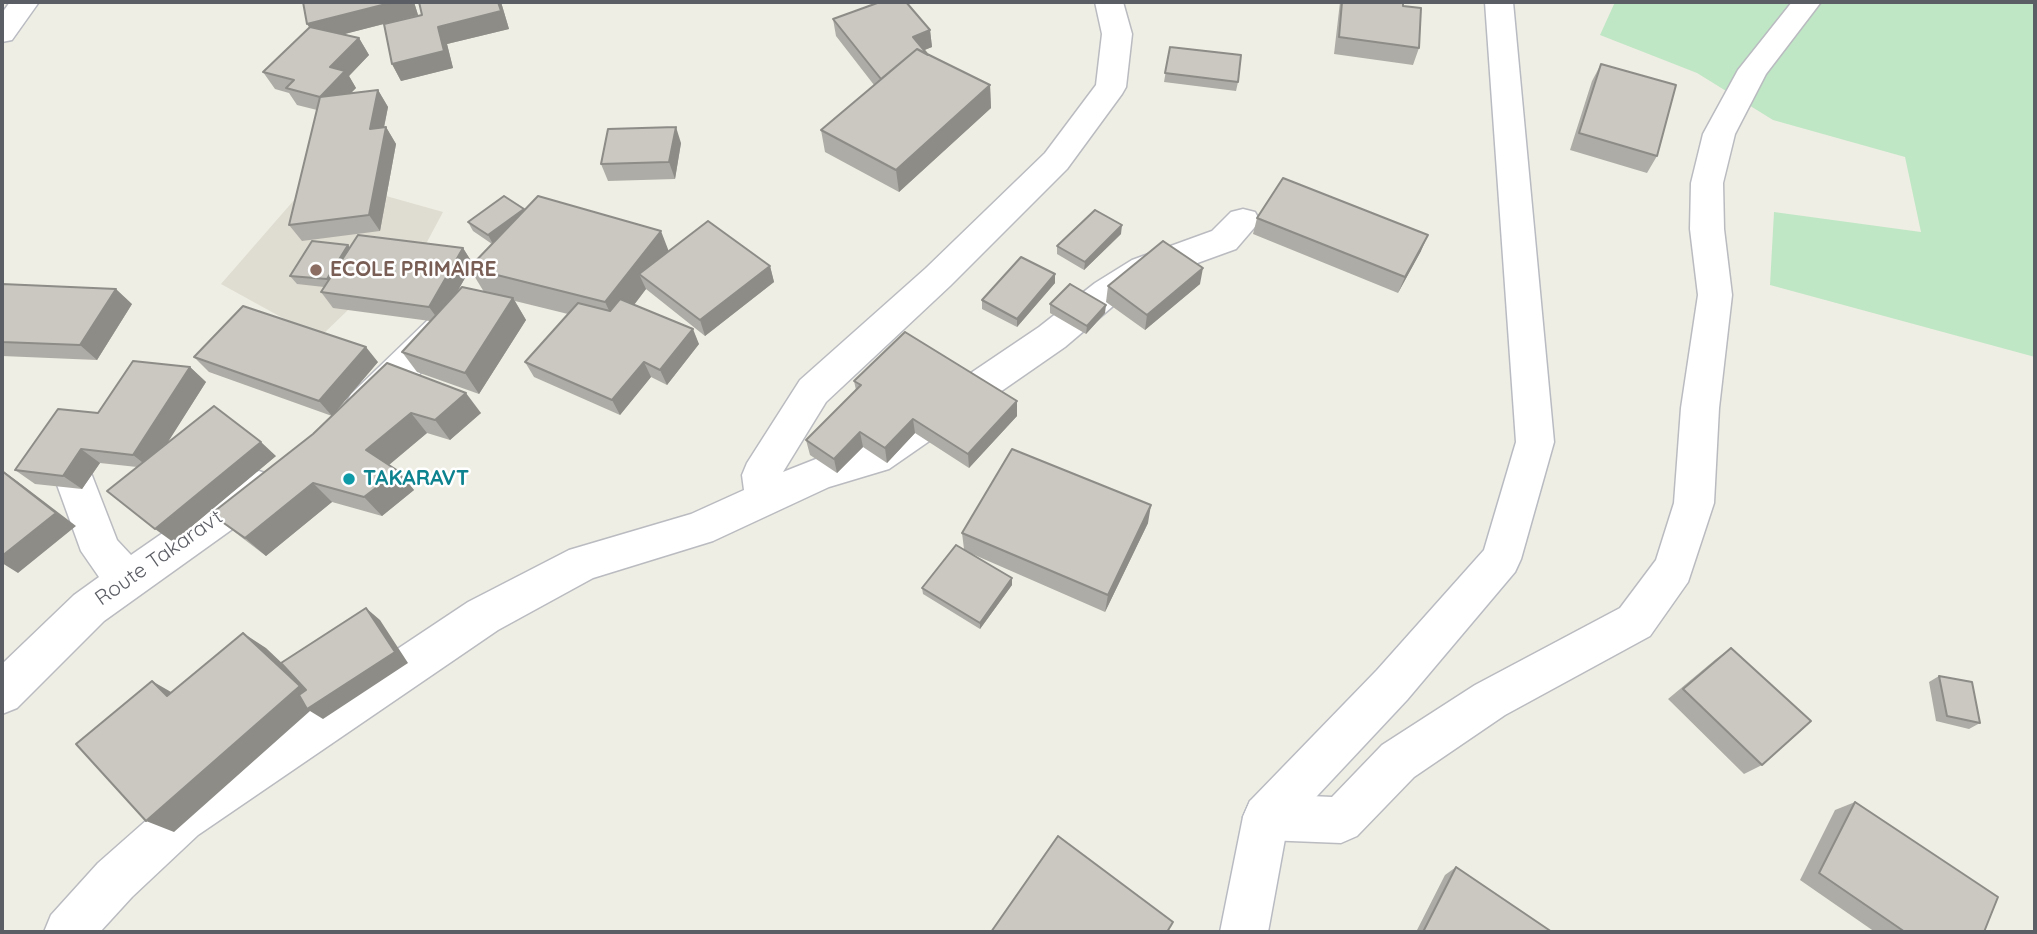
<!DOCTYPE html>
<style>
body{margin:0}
#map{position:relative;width:2037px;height:934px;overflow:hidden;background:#efeee4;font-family:Quicksand,sans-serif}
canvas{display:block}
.frame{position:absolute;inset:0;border:4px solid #5c5e65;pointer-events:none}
</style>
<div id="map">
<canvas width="2037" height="934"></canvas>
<div class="frame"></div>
</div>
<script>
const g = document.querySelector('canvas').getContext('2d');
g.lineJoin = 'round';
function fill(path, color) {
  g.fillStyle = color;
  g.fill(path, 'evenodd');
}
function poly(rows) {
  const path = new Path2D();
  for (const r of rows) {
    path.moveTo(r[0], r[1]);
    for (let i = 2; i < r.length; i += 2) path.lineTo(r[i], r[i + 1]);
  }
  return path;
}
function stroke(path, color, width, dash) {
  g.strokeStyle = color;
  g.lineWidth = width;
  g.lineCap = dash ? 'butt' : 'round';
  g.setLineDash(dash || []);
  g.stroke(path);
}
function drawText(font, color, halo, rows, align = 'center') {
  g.font = font + ' Quicksand,sans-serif';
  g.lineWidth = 5;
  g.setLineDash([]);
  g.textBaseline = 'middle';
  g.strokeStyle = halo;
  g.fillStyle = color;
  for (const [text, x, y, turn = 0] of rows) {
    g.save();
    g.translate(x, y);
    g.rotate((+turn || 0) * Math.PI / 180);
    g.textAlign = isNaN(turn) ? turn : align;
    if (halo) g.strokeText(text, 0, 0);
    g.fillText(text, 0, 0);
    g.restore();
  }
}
const education = poly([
 [315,176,443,212,419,257,376,283,319,338,221,284]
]);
const green = poly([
 [1615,2,2035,2,2035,357,1770,285,1774,212,1921,232,1905,157,1773,120,1697,73,1600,35]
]);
const street = poly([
 [1095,2,1123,2,1132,34,1126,87,1122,94,1067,169,950,286,826,402,783,472,821,457,864,445,1039,327,1095,283,1132,260,1212,231,1231,212,1243,209,1255,212,1260,221,1236,249,1156,278,1119,301,1065,347,889,469,829,487,713,541,593,578,498,630,198,835,132,897,100,932,44,932,51,915,98,863,166,803,468,602,569,550,691,514,744,490,742,475,747,463,800,380,926,268,1045,153,1096,85,1102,34,1095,2],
 [1792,2,1821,2,1766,74,1735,134,1723,183,1724,229,1732,295,1719,408,1714,503,1688,582,1650,636,1505,715,1414,777,1357,836,1341,843,1266,840,1250,833,1243,817,1250,801,1266,794,1332,797,1382,745,1475,685,1620,608,1656,560,1674,503,1681,408,1698,295,1690,229,1691,183,1703,134,1738,70,1792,2],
 [446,311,459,315,464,325,459,335,377,416,364,420,351,416,345,405,351,394,433,315,446,311],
 [71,423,84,428,90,439,86,460,117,540,131,555,245,476,259,471,273,476,278,488,273,500,104,621,17,708,2,714,2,664,74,595,99,577,81,551,48,460,58,428,71,423]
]);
const secondary = poly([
 [10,2,39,2,12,40,2,42,2,13,10,2],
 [1485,2,1513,2,1554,442,1521,559,1515,572,1407,700,1287,828,1268,932,1220,932,1243,817,1250,801,1377,670,1484,550,1516,442,1485,2]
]);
const wall = poly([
 [303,2,414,2,418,15,422,15,419,2,501,2,509,29,447,44,453,68,401,81,392,64,384,24,344,34,359,38,369,55,349,76,356,88,350,93,378,90,388,107,384,128,386,127,396,144,380,231,302,241,289,225,317,110,297,105,289,93,275,89,263,72,310,27],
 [1340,2,1403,2,1403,6,1419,48,1413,65,1334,54],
 [833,19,930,30,932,47,924,50,928,55,990,85,991,108,899,192,825,152,821,130,874,85,836,36],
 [1170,47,1238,82,1236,91,1164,82],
 [1601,64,1657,156,1647,173,1570,150,1592,81],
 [681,143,675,179,608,181,601,164],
 [524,209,525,210,669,251,770,266,774,282,705,336,646,289,634,305,699,344,667,385,651,377,620,415,534,377,525,362,568,314,515,301,526,320,479,394,417,372,402,352,430,321,333,308,321,292,324,287,297,284,290,276,348,245,350,248,463,248,473,264,492,244,473,231,468,222],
 [470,269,484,292,457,292],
 [1257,218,1421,251,1398,293,1253,234],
 [1121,234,1084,270,1057,254,1057,246],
 [1055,274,1055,283,1017,327,982,309,982,300],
 [2,284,132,304,97,360,2,356],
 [1200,284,1145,330,1106,302,1108,286],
 [1050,304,1105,313,1086,334,1050,313],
 [194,357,378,362,332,416,209,372],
 [387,363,481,413,450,440,427,433,389,465,398,471,414,490,382,516,332,502,266,556,211,514,313,434],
 [190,367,206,382,166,444,276,456,173,542,137,467,100,463,82,489,35,484,15,470,98,413],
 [854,381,1017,401,1017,416,969,468,915,433,887,463,863,447,837,473,810,455,806,440,856,390],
 [1148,523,1105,612,970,553,1012,578,1012,585,980,629,923,594,922,588,964,549,962,533],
 [1731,648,1762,765,1744,774,1668,699,1716,659],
 [1939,676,1980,723,1969,729,1936,721,1929,682],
 [1855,802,1984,932,1875,932,1800,880,1835,810],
 [1456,867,1552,932,1416,932,1445,875]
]);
const shadedWall = poly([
 [394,2,414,2,418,15,318,41,307,24],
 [498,2,501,2,509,29,447,44,453,68,401,81,392,64,438,27],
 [930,30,932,47,915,54,913,37],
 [359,38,369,55,349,76,356,88,331,114,320,97,330,67],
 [990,85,991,108,899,192,896,170],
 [378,90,388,107,380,146,370,129],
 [386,127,396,144,380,231,369,215],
 [676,127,681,143,675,179,669,162],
 [524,209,528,218,493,244,488,235],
 [1122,225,1121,234,1084,270,1085,262],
 [661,231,671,257,639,274,646,289,617,327,605,302],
 [1428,235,1421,251,1398,293,1405,277],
 [348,245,354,254,333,288,327,279],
 [463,248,473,264,440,322,429,307],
 [770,266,774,282,705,336,700,320],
 [1203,268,1200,284,1145,330,1147,315],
 [1055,274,1055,283,1017,327,1017,319],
 [116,289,132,304,97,360,80,345],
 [513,298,526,320,479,394,465,373],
 [1106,305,1105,313,1086,334,1087,326],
 [693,329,699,344,667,385,660,370],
 [366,347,378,362,332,416,319,401],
 [644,362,651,377,620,415,612,400],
 [190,367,206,382,151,469,133,455],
 [466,393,481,413,450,440,435,420],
 [1017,401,1017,416,969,468,968,454],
 [411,413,427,433,384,469,366,450],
 [913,419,915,433,887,463,885,448],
 [860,432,863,447,837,473,834,459],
 [261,442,276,456,173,542,155,529],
 [81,449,100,463,82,489,63,476],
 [2,470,17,481,76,526,18,573,2,563],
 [398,471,414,490,382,516,364,497],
 [313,483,332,502,266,556,245,538],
 [1151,505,1148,523,1105,612,1108,595],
 [1012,578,1012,585,980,629,980,623],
 [366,608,380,620,408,663,323,719,310,711,174,832,146,821,243,633,266,648,321,700],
 [152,681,178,696,167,696]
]);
const building = poly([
 [303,2,394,2,307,24,303,2],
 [419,2,498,2,501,11,438,27,444,51,392,64,384,24,422,15,419,2],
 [880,2,906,2,930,30,913,37,928,55,917,49,881,79,833,19,880,2],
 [1342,2,1403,2,1403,6,1421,8,1419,48,1339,37,1342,2],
 [310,27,359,38,330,67,345,71,320,97,378,90,370,129,386,127,369,215,289,225,320,97,286,88,294,80,263,72,310,27],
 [1170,47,1241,55,1238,82,1165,73,1170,47],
 [917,49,990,85,896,170,821,130,917,49],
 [1601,64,1676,85,1657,156,1579,133,1601,64],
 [676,127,669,162,601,164,608,129,676,127],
 [1283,178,1428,235,1405,277,1257,218,1283,178],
 [504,196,524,209,488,235,468,222,504,196],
 [538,196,661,231,605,302,469,268,538,196],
 [1095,210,1122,225,1085,262,1057,246,1095,210],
 [708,221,770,266,700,320,639,274,708,221],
 [358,235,463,248,429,307,321,292,358,235],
 [312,241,348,245,327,279,290,276,312,241],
 [1163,241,1203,268,1147,315,1108,286,1163,241],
 [1021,257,1055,274,1017,319,982,300,1021,257],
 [2,284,116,289,80,345,2,342,2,284],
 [1070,284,1106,305,1087,326,1050,304,1070,284],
 [462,287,513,298,465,373,402,352,462,287],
 [620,299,693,329,660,370,644,362,612,400,525,362,578,303,610,311,620,299],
 [243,306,366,347,319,401,194,357,243,306],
 [905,332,1017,401,968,454,913,419,885,448,860,432,834,459,806,440,861,385,854,381,905,332],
 [133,361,190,367,133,455,81,449,63,476,15,470,58,409,98,413,133,361],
 [387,363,466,393,435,420,411,413,366,450,398,471,364,497,313,483,245,538,211,514,313,434,387,363],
 [214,406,261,442,155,529,107,491,214,406],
 [1012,449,1151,505,1108,595,962,533,1012,449],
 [2,471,56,513,2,556,2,471],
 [956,545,1012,578,980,623,922,588,956,545],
 [366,608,395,652,307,709,299,695,306,690,281,663,366,608],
 [243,633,300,686,146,821,76,744,152,681,167,696,243,633],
 [1731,648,1811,721,1762,765,1683,689,1731,648],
 [1939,676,1972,682,1980,723,1947,716,1939,676],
 [1855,802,1998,897,1984,932,1905,932,1819,873,1855,802],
 [1058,836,1173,922,1167,932,991,932,1058,836],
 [1456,867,1552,932,1423,932,1456,867]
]);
const markers = [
 [316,270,7,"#8d6e63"],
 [349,479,7,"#0f9aa8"]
];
const educationNames = [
 ["ECOLE PRIMAIRE",330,270]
];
const cultureNames = [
 ["TAKARAVT",363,479]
];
const streetNames = [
 ["Route Takaravt",159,558,-35]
];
fill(education, '#dfddd2');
fill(green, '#bfe7c5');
stroke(street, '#b9bbc0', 3);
stroke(secondary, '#b9bbc2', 3);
fill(street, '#fff');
fill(secondary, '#fff');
fill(wall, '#aeaca6');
fill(shadedWall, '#8d8c87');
fill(building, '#cac8c1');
stroke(building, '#8d8c87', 2);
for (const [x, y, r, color] of markers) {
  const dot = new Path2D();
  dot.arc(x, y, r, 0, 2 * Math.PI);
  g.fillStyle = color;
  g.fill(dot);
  stroke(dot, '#fff', 2.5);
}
drawText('bold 21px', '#785e54', '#fff', educationNames, 'left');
drawText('bold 21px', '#0d838f', '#fff', cultureNames, 'left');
drawText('21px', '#5c5e65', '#fff', streetNames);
</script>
